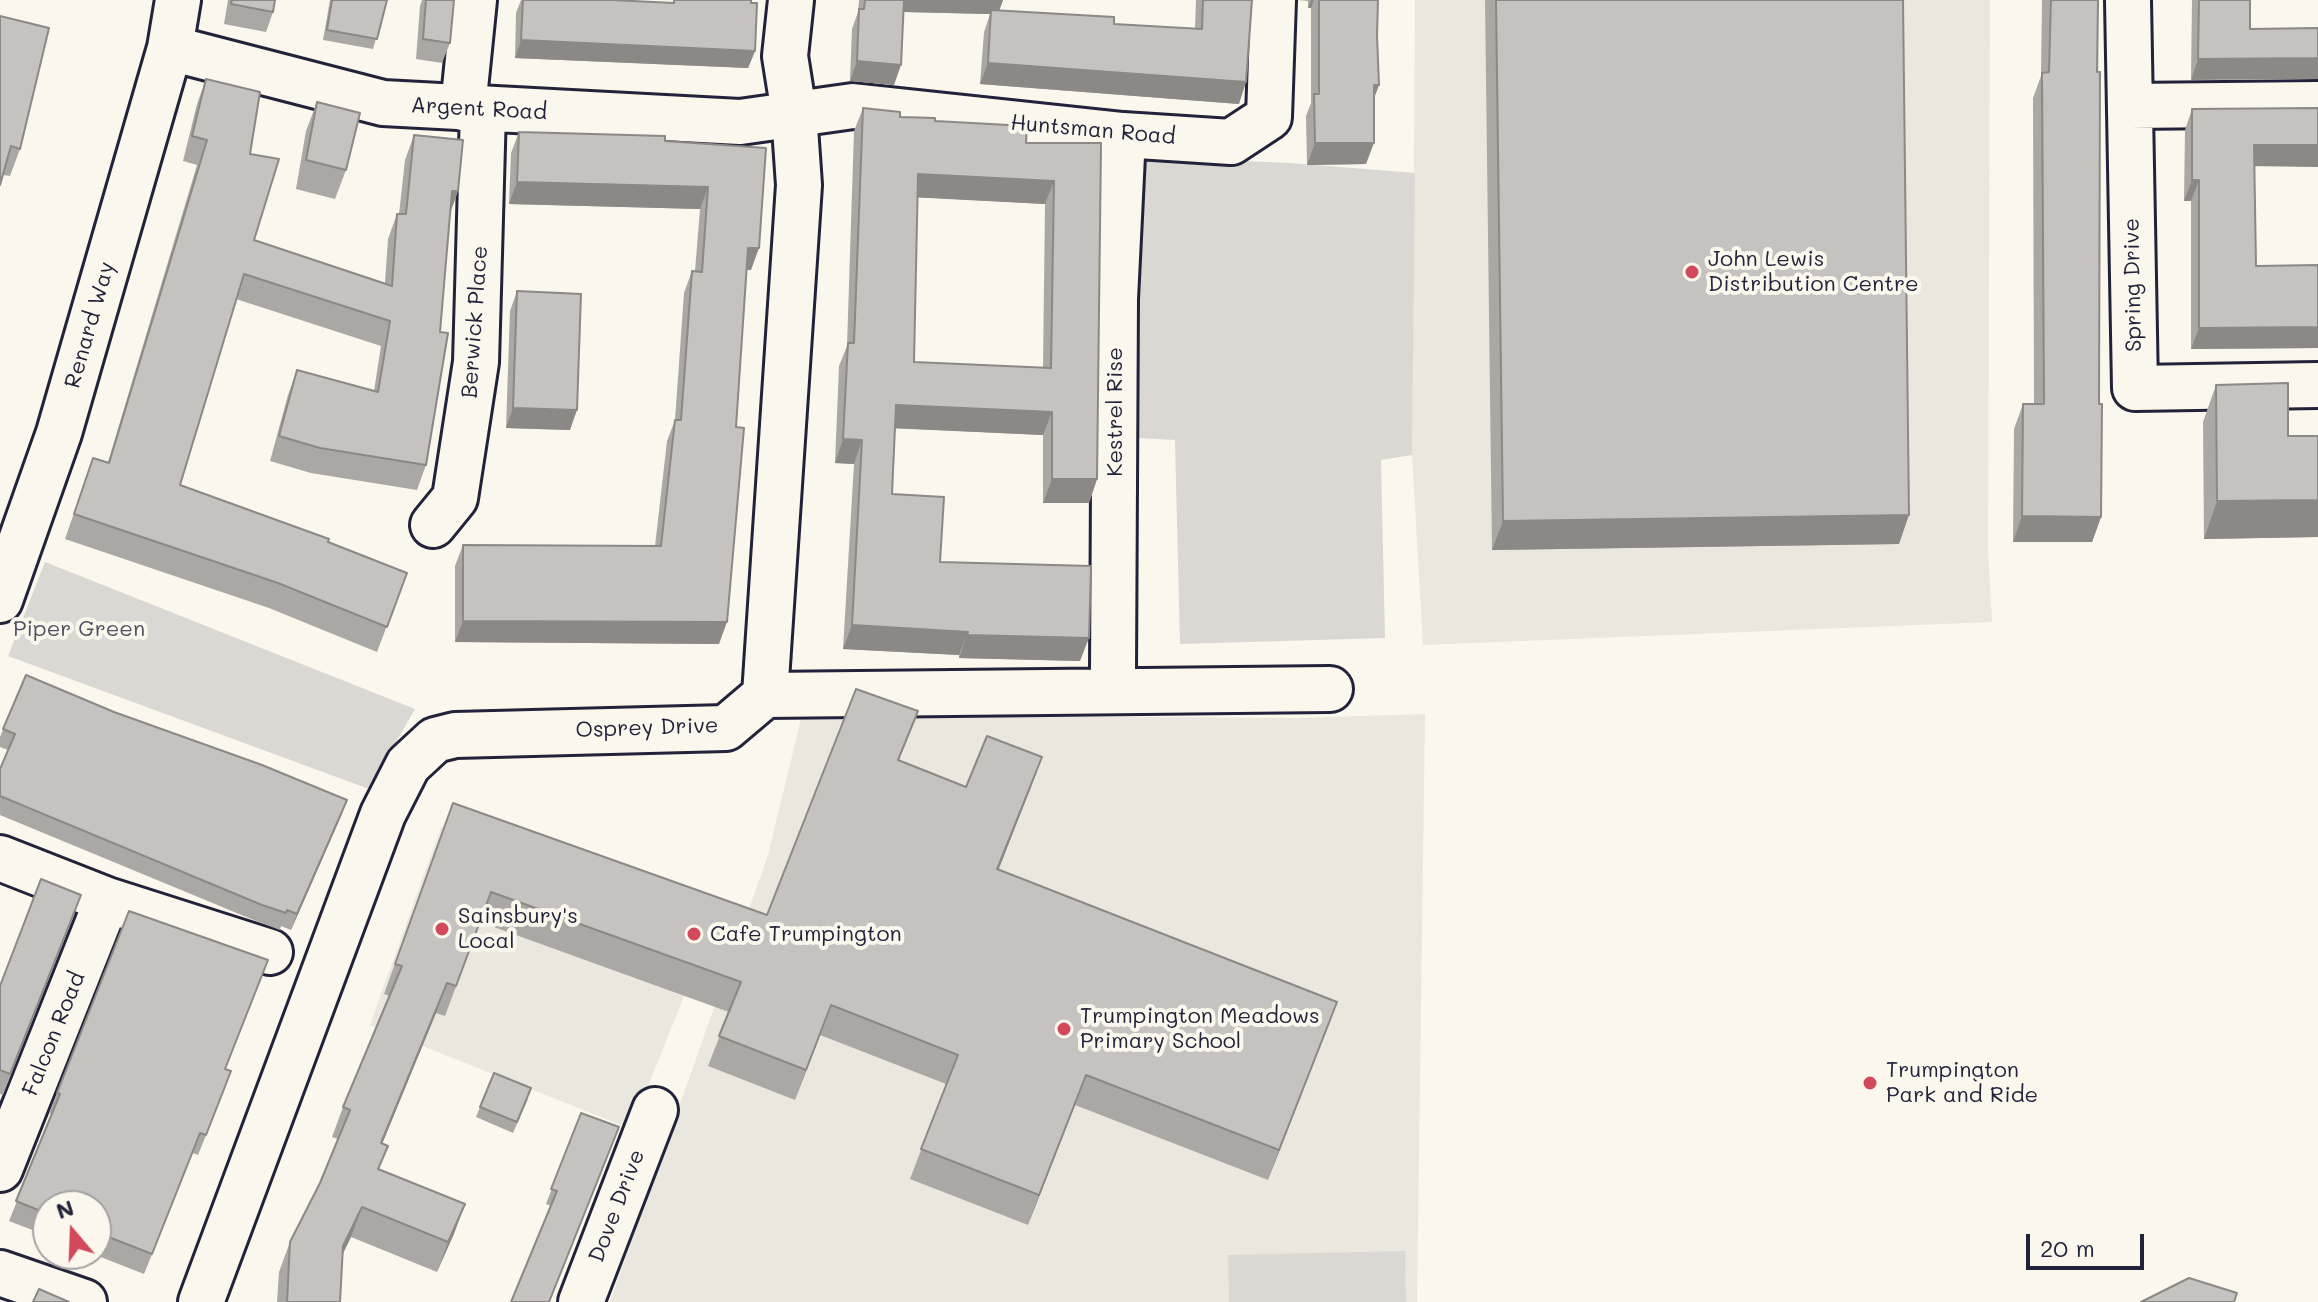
<!DOCTYPE html>
<style>
body{margin:0}
#map{position:relative;width:2318px;height:1302px;overflow:hidden;background:#fbf7ec;font-family:Mali,sans-serif}
canvas{display:block}
.north{position:absolute;left:32px;top:1190px;width:80px;height:80px;box-sizing:border-box;background:#fbf7ec;border:2px solid #a4a2a5;border-radius:50%;rotate:341deg;font-size:22px;font-weight:700;line-height:32px;text-align:center;color:#22223b}
.north::after{content:'';display:block;margin:auto;width:28px;height:36px;background:#d1495b;clip-path:polygon(50% 0,100% 100%,50% 72%,0 100%)}
.scale{position:absolute;left:2026px;top:1234px;width:118px;height:36px;box-sizing:border-box;border:4px solid #22223b;border-top:0;padding-left:10px;font-size:24px;line-height:28px;white-space:nowrap;color:#22223b;-webkit-text-stroke:6px #fbf7ec;paint-order:stroke}
</style>
<div id="map">
<canvas width="2318" height="1302"></canvas>
<div class="north">N</div>
<div class="scale">20 m</div>
</div>
<script>
const g = document.querySelector('canvas').getContext('2d');
g.lineJoin = 'round';
function fill(path, color) {
  g.fillStyle = color;
  g.fill(path, 'evenodd');
}
function poly(rows) {
  const path = new Path2D();
  for (const r of rows) {
    path.moveTo(r[0], r[1]);
    for (let i = 2; i < r.length; i += 2) path.lineTo(r[i], r[i + 1]);
  }
  return path;
}
function stroke(path, color, width, dash) {
  g.strokeStyle = color;
  g.lineWidth = width;
  g.lineCap = dash ? 'butt' : 'round';
  g.setLineDash(dash || []);
  g.stroke(path);
}
function drawText(font, color, halo, rows, align = 'center') {
  g.font = font + ' Mali,sans-serif';
  g.lineWidth = 8;
  g.setLineDash([]);
  g.textBaseline = 'middle';
  g.strokeStyle = halo;
  g.fillStyle = color;
  for (const [text, x, y, turn = 0] of rows) {
    g.save();
    g.translate(x, y);
    g.rotate((+turn || 0) * Math.PI / 180);
    g.textAlign = isNaN(turn) ? turn : align;
    if (halo) g.strokeText(text, 0, 0);
    g.fillText(text, 0, 0);
    g.restore();
  }
}
const built = poly([
 [1415,0,1990,0,1988,551,1992,622,1423,645,1412,455],
 [1425,714,1417,1302,610,1302,768,855,802,715,1297,718],
 [441,827,713,924,631,1129,370,1025]
]);
const green = poly([
 [1143,157,1290,163,1415,173,1412,455,1381,460,1385,638,1180,644,1175,440,1137,438],
 [45,562,415,709,369,789,8,656],
 [1405,1251,1406,1302,1229,1302,1228,1255]
]);
const minor = poly([
 [2128,0,2135,388,2318,385],
 [170,48,383,103,740,122,853,106,1123,135,1231,142,1269,117,1273,0],
 [2130,106,2318,104],
 [463,108,474,0],
 [433,525,455,498,476,362,483,110],
 [0,600,59,433,170,48,178,0],
 [1116,690,1113,670,1115,299,1123,135],
 [765,695,1330,689],
 [0,858,107,900,270,952],
 [0,1169,107,900],
 [0,1273,84,1302],
 [201,1302,383,814,408,765,435,740,455,735,726,728,765,695,799,185,794,113,785,56,791,0],
 [581,1302,655,1110]
]);
const wall = poly([
 [228,0,275,0,273,12,266,32,224,24],
 [330,0,387,0,373,49,323,40],
 [422,0,454,0,450,43,442,63,416,59,420,6],
 [521,0,612,0,672,3,674,0,751,0,755,51,748,68,515,58,516,13],
 [859,0,1003,0,999,10,1114,24,1195,29,1196,0,1252,0,1239,104,980,84,984,32,990,14,904,12,894,85,850,81,852,29,858,12],
 [1298,0,1378,0,1377,36,1379,85,1374,98,1366,164,1307,165,1306,116,1311,103,1311,8,1308,8,1308,1],
 [1485,0,1903,0,1899,544,1492,550],
 [2042,0,2098,0,2099,404,2101,517,2092,542,2013,542,2014,429,2023,404,2034,404,2033,98,2041,76],
 [2192,0,2250,0,2191,80],
 [0,16,20,149,10,176,3,175],
 [206,79,250,154,254,240,385,283,388,239,397,214,399,214,405,160,414,135,458,191,450,213,426,465,417,490,311,473,270,461,288,395,297,370,374,391,381,346,236,299,180,485,407,573,377,652,269,608,65,539,93,458,108,462,197,165,183,161,197,104],
 [317,102,346,170,335,199,296,189,306,131],
 [863,108,900,117,935,121,1026,143,1101,143,1097,479,1089,503,1043,503,1043,435,895,428,892,494,940,562,1080,661,959,658,959,655,843,649,854,464,835,463,839,366,847,346,854,131],
 [917,197,1045,204,1043,368,914,362],
 [2192,109,2254,166,2256,266,2318,265,2318,348,2191,349,2191,201,2184,201,2185,130],
 [519,132,665,141,766,148,751,270,746,270,719,644,455,642,455,566,463,545,655,546,667,441,675,420,684,293,692,271,695,271,700,209,509,204,511,153],
 [517,291,570,430,506,428,510,311],
 [2216,385,2288,436,2318,436,2318,537,2204,539,2203,422],
 [26,675,341,816,291,930,281,926,280,930,256,921,0,815,0,769,8,750,0,747,0,737],
 [899,760,966,787,1031,787,998,870,1337,1002,1268,1180,1075,1105,1028,1225,910,1179,946,1084,820,1035,795,1100,708,1066,729,1012,480,922,445,1016,436,1013,382,1144,379,1169,465,1204,437,1272,351,1237,342,1255,340,1302,277,1302,279,1272,290,1242,320,1183,338,1139,332,1137,343,1107,390,996,384,994,453,803,767,915],
 [74,915,3,1095,0,1094,0,986],
 [226,1069,224,1091,198,1155,193,1153,144,1274,93,1254,96,1254,96,1206,48,1206,48,1236,9,1221,52,1114,49,1113,57,1093],
 [528,1099,513,1133,476,1117,480,1107],
 [581,1113,550,1302,551,1206,546,1204]
]);
const shadedWall = poly([
 [902,0,1003,0,998,14,991,10,990,14,904,12,903,15],
 [1311,0,1314,0,1311,8,1308,8],
 [521,40,755,51,748,68,515,58],
 [2318,58,2318,79,2191,80,2198,59],
 [857,61,901,65,894,85,850,81],
 [988,63,1246,82,1239,104,980,84],
 [1374,85,1379,85,1371,106],
 [1315,143,1374,143,1366,164,1307,165],
 [2254,145,2318,145,2318,167,2246,166],
 [918,174,1054,181,1045,204,909,197],
 [2192,180,2199,180,2191,201,2184,201],
 [517,182,708,187,700,209,509,204],
 [452,191,458,191,449,216],
 [748,248,759,248,751,270,740,269],
 [2318,327,2318,348,2191,349,2199,328],
 [896,405,1052,412,1043,435,888,428],
 [513,408,577,410,570,430,506,428],
 [843,439,862,440,854,464,835,463],
 [1052,479,1097,479,1089,503,1043,503],
 [2318,500,2318,537,2204,539,2217,501],
 [1909,515,1899,544,1492,550,1503,521],
 [2022,516,2101,517,2092,542,2013,542],
 [463,621,727,622,719,644,455,642],
 [852,625,968,632,959,655,843,649],
 [967,635,1089,638,1080,661,959,658],
 [1042,757,1031,787,987,899,997,869],
 [347,800,341,816,291,930,297,914],
 [447,983,436,1013,370,1173,381,1143],
 [1337,1002,1326,1032,1268,1180,1279,1150],
 [831,1005,820,1035,795,1100,806,1070],
 [1086,1075,1075,1105,1028,1225,1039,1195],
 [465,1204,454,1234,437,1272,448,1242],
 [362,1207,351,1237,332,1276,343,1246]
]);
const building = poly([
 [232,0,275,0,273,12,231,4,232,0],
 [332,0,387,0,377,39,327,30,332,0],
 [426,0,454,0,450,43,423,39,426,0],
 [523,0,612,0,674,3,674,0,751,0,751,3,757,3,755,51,521,40,523,0],
 [865,0,904,0,901,65,857,61,859,9,864,9,865,0],
 [1203,0,1252,0,1246,82,988,63,991,10,1114,17,1114,24,1202,29,1203,0],
 [1319,0,1378,0,1377,36,1379,85,1374,85,1374,143,1315,143,1314,94,1319,94,1319,0],
 [1496,0,1903,0,1909,515,1503,521,1496,0],
 [2051,0,2098,0,2097,72,2100,72,2099,404,2102,404,2101,517,2022,516,2023,404,2044,404,2042,73,2049,72,2051,0],
 [2199,0,2250,0,2250,29,2318,28,2318,58,2198,59,2199,0],
 [0,16,49,28,20,149,11,146,0,185,0,16],
 [206,79,260,92,250,154,279,159,254,240,392,286,397,214,406,214,414,135,463,140,458,191,452,191,440,332,448,333,426,465,320,448,279,436,297,370,378,392,390,321,244,274,180,485,329,539,328,542,407,573,387,627,278,583,74,514,93,458,109,463,207,140,192,136,206,79],
 [317,102,360,113,346,170,306,160,317,102],
 [863,108,900,112,900,117,935,118,935,121,1027,126,1026,143,1101,143,1097,479,1052,479,1052,412,896,405,892,494,944,497,940,562,1091,566,1089,638,967,635,968,632,852,625,862,440,843,439,848,343,854,343,863,108],
 [918,174,1054,181,1051,368,914,362,918,174],
 [2318,108,2318,145,2254,145,2256,266,2318,265,2318,327,2199,328,2199,180,2192,180,2192,109,2318,108],
 [519,132,665,136,665,141,766,148,759,248,748,248,736,427,744,428,727,622,463,621,463,545,661,546,675,420,681,420,692,271,702,272,708,187,517,182,519,132],
 [517,291,581,294,577,410,513,408,517,291],
 [2288,383,2288,436,2318,436,2318,500,2217,501,2216,385,2288,383],
 [26,675,114,712,262,765,347,800,297,914,287,910,286,913,262,905,0,796,0,769,15,734,3,729,26,675],
 [856,689,918,711,898,760,966,787,987,736,1042,757,997,869,1337,1002,1279,1150,1086,1075,1039,1195,921,1149,958,1055,831,1005,806,1070,719,1036,741,982,491,892,456,986,447,983,381,1143,388,1146,378,1169,465,1204,448,1242,362,1207,343,1246,340,1302,287,1302,290,1242,320,1183,350,1110,343,1107,402,966,395,964,453,803,767,915,856,689],
 [41,879,81,895,10,1074,0,1070,0,986,41,879],
 [129,911,268,960,225,1069,231,1071,206,1135,200,1133,152,1254,96,1232,96,1206,48,1206,48,1214,16,1201,60,1094,57,1093,129,911],
 [494,1073,531,1088,517,1122,480,1107,494,1073],
 [581,1113,619,1127,549,1302,511,1302,557,1191,551,1189,581,1113],
 [2189,1278,2237,1293,2234,1302,2141,1302,2189,1278],
 [39,1289,69,1302,33,1302,39,1289]
]);
const markers = [
 [1692,272,8,"#d1495b"],
 [442,929,8,"#d1495b"],
 [694,934,8,"#d1495b"],
 [1064,1029,8,"#d1495b"],
 [1870,1083,8,"#d1495b"]
];
const streetNames = [
 ["Argent Road",479,109,3],
 ["Huntsman Road",1093,130,5],
 ["Spring Drive",2133,285,-91],
 ["Berwick Place",475,322,-86],
 ["Renard Way",90,325,-74],
 ["Kestrel Rise",1115,412,-90],
 ["Osprey Drive",647,728,-2],
 ["Falcon Road",54,1034,-68],
 ["Dove Drive",617,1206,-69]
];
const poiNames = [
 ["John Lewis",1708,259],
 ["Distribution Centre",1708,284],
 ["Sainsbury's",458,916],
 ["Local",458,941],
 ["Cafe Trumpington",710,934],
 ["Trumpington Meadows",1080,1016],
 ["Primary School",1080,1041],
 ["Trumpington",1886,1070],
 ["Park and Ride",1886,1095]
];
const parkNames = [
 ["Piper Green",79,629]
];
fill(built, '#ebe7df');
fill(green, '#dbd8d3');
stroke(minor, '#22223b', 50);
stroke(minor, '#fbf7ec', 44);
fill(wall, '#aaa7a5');
fill(shadedWall, '#8b8886');
fill(building, '#c6c2c0');
stroke(building, '#8b8886', 2);
for (const [x, y, r, color] of markers) {
  const dot = new Path2D();
  dot.arc(x, y, r, 0, 2 * Math.PI);
  g.fillStyle = color;
  g.fill(dot);
  stroke(dot, '#fbf7ec', 3);
}
drawText('22px', '#22223b', '#fbf7ec', streetNames);
drawText('22px', '#22223b', '#fbf7ec', poiNames, 'left');
drawText('22px', '#505061', '#fbf7ec', parkNames);
</script>
